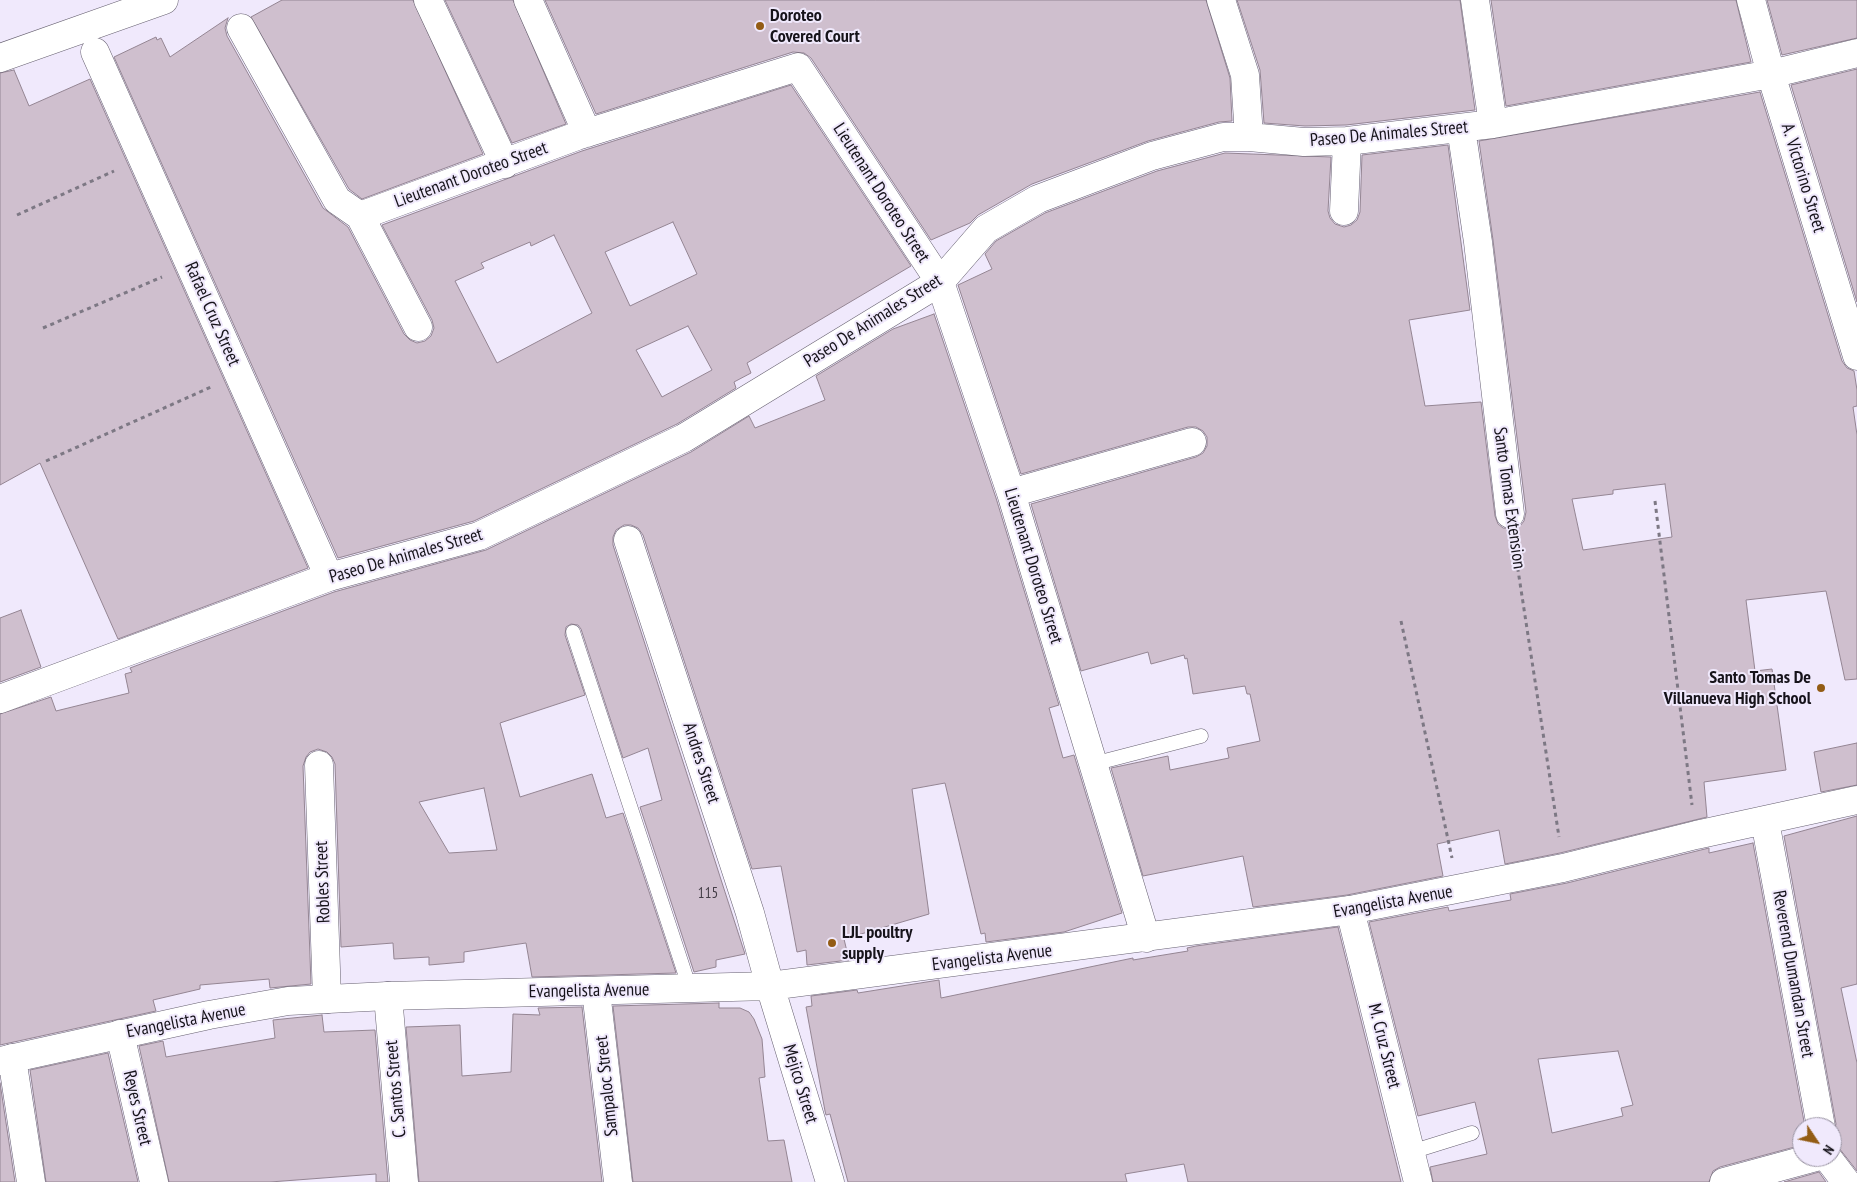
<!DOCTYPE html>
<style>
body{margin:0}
#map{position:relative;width:1857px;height:1182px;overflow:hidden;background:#f0e9fc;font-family:"PT Sans Narrow",sans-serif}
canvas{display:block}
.north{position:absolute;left:1792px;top:1117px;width:50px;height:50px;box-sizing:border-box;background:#f0e9fc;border:1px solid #9993a2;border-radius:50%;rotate:124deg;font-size:14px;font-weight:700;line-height:20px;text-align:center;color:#16131a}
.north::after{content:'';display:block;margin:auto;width:18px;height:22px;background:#935c14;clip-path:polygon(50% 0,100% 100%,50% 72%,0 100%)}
</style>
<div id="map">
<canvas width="1857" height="1182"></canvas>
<div class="north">N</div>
</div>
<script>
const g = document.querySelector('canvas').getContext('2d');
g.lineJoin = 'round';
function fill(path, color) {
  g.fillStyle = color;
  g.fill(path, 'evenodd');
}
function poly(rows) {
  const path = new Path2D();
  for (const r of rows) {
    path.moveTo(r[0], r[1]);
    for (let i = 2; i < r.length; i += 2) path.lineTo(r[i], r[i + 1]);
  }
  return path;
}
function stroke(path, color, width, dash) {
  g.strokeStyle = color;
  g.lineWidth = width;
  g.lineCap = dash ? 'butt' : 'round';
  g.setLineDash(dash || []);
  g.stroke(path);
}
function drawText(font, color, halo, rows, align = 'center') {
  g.font = font + ' "PT Sans Narrow",sans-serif';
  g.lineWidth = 4;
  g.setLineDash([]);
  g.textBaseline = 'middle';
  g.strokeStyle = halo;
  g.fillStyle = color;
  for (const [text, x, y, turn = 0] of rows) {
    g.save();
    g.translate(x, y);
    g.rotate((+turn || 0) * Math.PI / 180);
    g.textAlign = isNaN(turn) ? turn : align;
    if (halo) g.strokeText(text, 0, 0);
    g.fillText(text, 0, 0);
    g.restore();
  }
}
const building = poly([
 [282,0,413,0,483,154,362,199,349,189,251,17,282,0],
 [445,0,513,0,566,124,512,143,445,0],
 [545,0,1206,0,1230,78,1232,121,1219,122,1148,141,1032,184,978,215,970,223,931,240,811,58,804,53,793,52,596,114,545,0],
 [1237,0,1460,0,1475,110,1346,125,1305,126,1264,123,1260,70,1237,0],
 [1491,0,1736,0,1751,62,1506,106,1491,0],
 [1767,0,1857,0,1857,38,1782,55,1767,0],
 [228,18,225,28,227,36,323,208,348,227,404,334,410,340,417,343,425,341,431,336,434,328,432,320,382,225,582,151,791,85,911,266,747,363,751,373,734,382,736,388,677,424,474,521,338,558,114,57,156,37,157,40,161,38,170,57,228,18],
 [673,222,697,274,630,306,605,252,673,222],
 [554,235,592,313,497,363,455,281,484,268,481,263,530,242,531,246,554,235],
 [688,326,712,370,662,397,636,350,688,326],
 [1857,69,1857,302,1791,85,1857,69],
 [14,70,29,106,90,79,308,568,118,639,40,463,0,485,0,73,14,70],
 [1760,92,1842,361,1847,368,1854,371,1857,390,1857,406,1853,407,1857,435,1857,679,1845,680,1826,591,1746,600,1755,671,1772,669,1786,770,1704,782,1707,817,1560,853,1505,864,1499,830,1437,844,1443,876,1347,895,1253,907,1243,856,1143,876,1111,768,1168,756,1170,770,1229,758,1227,748,1260,741,1250,694,1247,694,1245,686,1193,694,1187,658,1185,659,1184,655,1151,664,1148,652,1081,671,1031,504,1196,457,1203,453,1207,446,1207,437,1203,431,1196,427,1188,427,1021,474,958,285,992,269,985,254,996,241,1045,213,1157,171,1225,153,1331,157,1328,211,1330,218,1335,224,1344,227,1351,225,1357,220,1360,212,1362,155,1448,145,1470,310,1409,320,1425,406,1481,402,1495,516,1498,524,1503,528,1512,529,1520,526,1524,521,1526,512,1493,240,1479,141,1760,92],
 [1665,484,1672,537,1583,550,1572,499,1613,494,1613,490,1665,484],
 [934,314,996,498,1059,705,1049,708,1063,758,1074,755,1122,913,1064,932,986,942,985,933,981,934,945,783,912,789,929,914,844,939,849,960,807,965,806,950,797,952,781,866,752,869,643,535,638,528,631,525,624,525,616,530,613,537,613,545,745,954,716,960,716,967,694,972,640,807,662,800,648,748,623,758,581,629,578,625,571,624,566,627,565,635,585,695,500,723,520,797,592,774,606,818,623,813,676,973,532,977,526,943,464,952,464,962,429,965,429,957,394,959,393,943,341,947,335,764,332,757,327,752,318,749,310,752,306,757,303,766,311,984,270,988,269,979,200,985,200,989,153,1000,156,1011,0,1045,0,714,51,697,56,711,129,693,125,674,132,672,130,668,334,592,486,550,691,452,749,416,755,428,825,400,816,376,893,329,934,314],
 [484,788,497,850,449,853,419,802,484,788],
 [21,610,41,667,0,682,0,618,21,610],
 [1857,743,1857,785,1821,792,1814,752,1857,743],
 [1857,816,1857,984,1841,988,1857,1063,1857,1171,1839,1148,1832,1142,1836,1124,1784,836,1857,816],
 [1753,843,1805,1127,1802,1127,1802,1145,1720,1167,1713,1171,1709,1182,1433,1182,1430,1167,1487,1154,1475,1102,1418,1116,1369,922,1448,907,1449,911,1511,900,1510,894,1567,883,1709,848,1709,853,1753,843],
 [1618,1051,1633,1105,1621,1108,1623,1116,1552,1133,1538,1059,1618,1051],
 [1338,927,1401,1182,1188,1182,1184,1164,1125,1174,1127,1182,848,1182,830,1114,826,1115,825,1111,806,1007,812,1006,811,996,857,990,858,993,939,980,941,998,1133,958,1133,960,1188,951,1187,948,1196,946,1338,927],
 [719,1003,719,1008,740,1008,749,1012,754,1019,762,1039,765,1077,759,1078,768,1141,784,1140,792,1182,633,1182,613,1006,719,1003],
 [582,1007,602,1182,419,1182,406,1027,460,1025,462,1076,511,1072,513,1014,540,1015,538,1008,582,1007],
 [322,1015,324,1032,375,1030,388,1182,376,1182,376,1174,270,1182,169,1182,139,1046,163,1041,166,1057,275,1038,273,1020,322,1015],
 [108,1053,138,1182,46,1182,30,1070,108,1053],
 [0,1083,15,1182,0,1182,0,1083],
 [1819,1172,1826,1182,1784,1182,1819,1172]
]);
const path = poly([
 [17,215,114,171],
 [43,328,162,277],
 [46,461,211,387],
 [1655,501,1692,805],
 [1514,544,1559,837],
 [1401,621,1452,858]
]);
const lane = poly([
 [573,632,690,989],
 [1093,764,1201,736],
 [1411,1152,1472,1133]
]);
const street = poly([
 [428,0,505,164],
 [528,0,587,133],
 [1221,0,1245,75,1249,137],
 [1475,0,1493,124],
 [1751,0,1771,74,1857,356],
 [241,28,337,200,360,216,418,327],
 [95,52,329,577],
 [0,58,164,0],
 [1461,128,1478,242,1510,514],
 [1344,211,1347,141],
 [360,216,577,136,798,67,940,282,1011,493,1146,938],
 [1011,493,1192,442],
 [628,540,750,913,770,986],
 [0,699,329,577,479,536,684,438,940,282,986,229,1038,199,1152,156,1223,137,1249,137,1304,142,1347,141,1493,124,1771,74,1857,53],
 [319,765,327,999],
 [1350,910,1418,1182],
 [596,991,618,1182],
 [388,996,404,1182],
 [120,1034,154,1182],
 [12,1058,31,1182],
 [1724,1182,1816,1157]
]);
const secondary = poly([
 [1765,821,1821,1127],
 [770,986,830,1182],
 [0,1061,209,1015,288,1001,388,996,770,986,1350,910,1563,868,1696,835,1857,800],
 [1827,1157,1846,1182]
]);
const markers = [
 [760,26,5,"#935c14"],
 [1821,688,5,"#935c14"],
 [832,943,5,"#935c14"]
];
const numberNames = [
 ["115",708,894]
];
const poiNames = [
 ["Doroteo",770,16],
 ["Covered Court",770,37],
 ["Santo Tomas De",1811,678,"right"],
 ["Villanueva High School",1811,699,"right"],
 ["LJL poultry",842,933],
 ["supply",842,954]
];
const streetNames = [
 ["Paseo De Animales Street",1389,134,-5],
 ["Lieutenant Doroteo Street",471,175,-20],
 ["A. Victorino Street",1803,178,73],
 ["Lieutenant Doroteo Street",881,193,57],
 ["Rafael Cruz Street",212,314,66],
 ["Paseo De Animales Street",873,321,-32],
 ["Santo Tomas Extension",1509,498,82],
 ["Paseo De Animales Street",406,556,-16],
 ["Lieutenant Doroteo Street",1033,566,73],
 ["Andres Street",701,763,72],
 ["Robles Street",323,882,-92],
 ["Evangelista Avenue",1393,902,-10],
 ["Evangelista Avenue",992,958,-7],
 ["Reverend Dumandan Street",1793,974,80],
 ["Evangelista Avenue",589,991,-1],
 ["Evangelista Avenue",186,1021,-11],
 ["M. Cruz Street",1384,1046,76],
 ["Mejico Street",800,1084,73],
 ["Sampaloc Street",607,1086,-96],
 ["C. Santos Street",396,1089,-95],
 ["Reyes Street",137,1108,77]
];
fill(building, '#cfbfce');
stroke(building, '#948593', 1);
stroke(lane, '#676171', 15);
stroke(street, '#676171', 29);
stroke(secondary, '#676171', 29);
stroke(path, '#7d7884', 3, [4, 4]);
stroke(lane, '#fff', 14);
stroke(street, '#fff', 28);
stroke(secondary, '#fff', 28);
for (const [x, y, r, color] of markers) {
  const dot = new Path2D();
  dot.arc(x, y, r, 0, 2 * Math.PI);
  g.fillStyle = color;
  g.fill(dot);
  stroke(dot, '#f0e9fc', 2);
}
drawText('15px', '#443e47', null, numberNames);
drawText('bold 18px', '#16131a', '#f0e9fc', poiNames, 'left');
drawText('18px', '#16131a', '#f0e9fc', streetNames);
</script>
